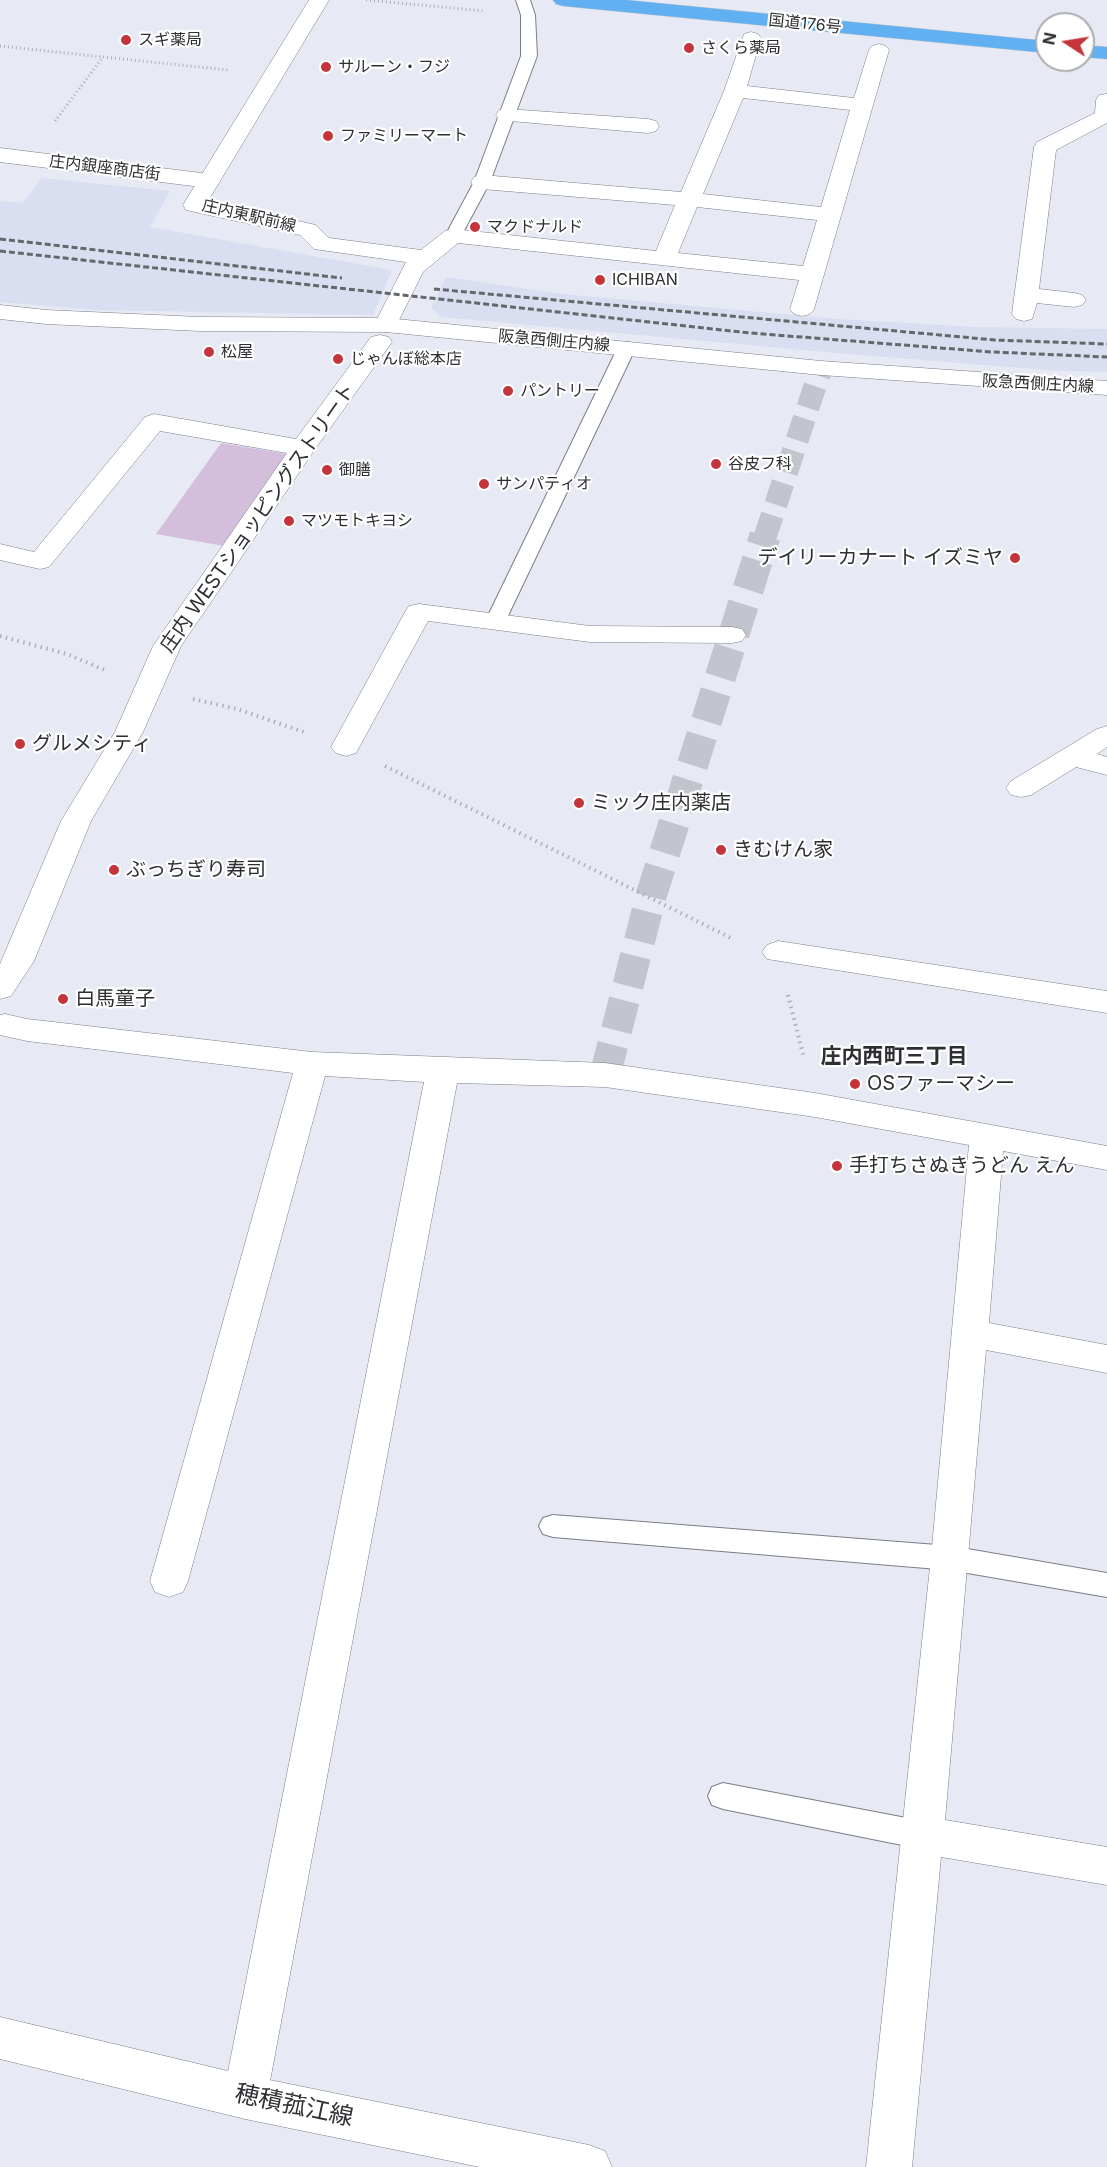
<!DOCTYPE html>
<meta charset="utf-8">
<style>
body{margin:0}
#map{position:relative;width:1107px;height:2167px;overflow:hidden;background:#e7eaf4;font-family:Inter,sans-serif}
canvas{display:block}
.north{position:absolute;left:1035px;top:12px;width:60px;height:60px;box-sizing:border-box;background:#fff;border:2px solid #abacad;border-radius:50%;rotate:282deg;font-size:16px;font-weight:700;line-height:24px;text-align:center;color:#2d2f32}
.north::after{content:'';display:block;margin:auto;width:21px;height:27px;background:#c4343a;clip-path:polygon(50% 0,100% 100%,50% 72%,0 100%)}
</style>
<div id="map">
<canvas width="1107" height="2167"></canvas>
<div class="north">N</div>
</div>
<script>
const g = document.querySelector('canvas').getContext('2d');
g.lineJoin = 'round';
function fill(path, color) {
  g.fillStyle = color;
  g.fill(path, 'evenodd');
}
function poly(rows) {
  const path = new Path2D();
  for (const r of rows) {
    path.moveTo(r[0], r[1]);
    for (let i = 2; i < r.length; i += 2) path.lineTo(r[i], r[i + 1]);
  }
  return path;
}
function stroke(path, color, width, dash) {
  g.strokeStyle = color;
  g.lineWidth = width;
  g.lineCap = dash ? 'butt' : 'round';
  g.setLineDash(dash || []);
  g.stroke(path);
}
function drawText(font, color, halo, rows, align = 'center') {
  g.font = font + ' Inter,"Noto Sans JP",sans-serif';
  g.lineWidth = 4.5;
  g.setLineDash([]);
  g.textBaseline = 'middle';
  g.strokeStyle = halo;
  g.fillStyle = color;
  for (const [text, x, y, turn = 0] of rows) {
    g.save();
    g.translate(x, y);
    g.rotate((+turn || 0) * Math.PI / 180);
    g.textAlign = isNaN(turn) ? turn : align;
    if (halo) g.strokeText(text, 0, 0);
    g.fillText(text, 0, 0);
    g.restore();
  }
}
const built = poly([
 [42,178,170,191,150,227,392,270,373,315,94,310,0,302,0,201,23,203],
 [446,277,562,294,838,319,976,327,1107,329,1107,372,1058,371,836,353,441,317,431,308]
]);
const green = poly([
 [221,443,287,454,224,546,156,534]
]);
const pedestrianTunnelFar1 = poly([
 [765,537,821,368]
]);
const pedestrianTunnel = poly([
 [605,1075,651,896,765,536]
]);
const pathFar1 = poly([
 [366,0,485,11],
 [0,46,103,57],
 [55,121,103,57,228,70]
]);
const path = poly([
 [0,636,67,654,107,671],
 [193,699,237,709,304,732],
 [385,766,733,939],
 [788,995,804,1058]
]);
const service = poly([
 [516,0,530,0,535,15,537,56,490,182,459,240,447,240,445,236,474,182,521,56,521,15,516,0],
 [627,342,636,347,505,622,502,626,488,626,485,622,618,347,627,342],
 [553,1515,950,1546,1107,1573,1107,1597,950,1570,553,1537,543,1534,539,1526,543,1518,553,1515],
 [723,1783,922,1821,933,1825,937,1835,933,1845,922,1849,723,1809,712,1805,708,1796,712,1787,723,1783]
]);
const pedestrian = poly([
 [0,148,209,174,217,176,220,181,217,186,209,188,0,162,0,148],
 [380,335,389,337,392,342,313,452,181,646,143,732,91,821,34,961,11,996,0,999,0,964,61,821,115,732,153,646,287,453,160,431,49,567,40,569,0,560,0,544,34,552,145,417,154,414,296,439,371,337,380,335],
 [419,604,590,626,732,627,742,629,746,635,742,641,732,643,590,642,428,621,356,753,346,756,336,753,331,747,405,612,409,606,419,604]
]);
const minor = poly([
 [309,0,329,0,208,201,316,225,329,238,421,250,445,231,453,229,656,251,675,205,482,189,474,187,471,182,474,177,482,175,681,192,724,91,744,34,751,32,758,34,761,38,747,86,854,98,869,50,872,46,879,44,886,46,889,50,814,309,810,314,802,316,794,314,790,309,799,280,458,243,423,272,394,330,386,332,378,330,374,325,406,262,314,249,300,235,186,210,183,205,309,0],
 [743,98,850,110,821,207,703,194,743,98],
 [697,207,817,220,803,266,678,253,697,207],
 [1107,94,1107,123,1056,150,1039,289,1074,293,1082,295,1086,300,1082,305,1074,307,1037,303,1032,319,1024,321,1016,319,1012,314,1034,147,1037,142,1095,113,1096,100,1099,95,1107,94],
 [507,109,648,119,656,121,659,126,656,131,648,133,499,120,496,115,499,110,507,109],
 [1107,726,1107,747,1097,754,1107,757,1107,775,1076,767,1031,795,1021,797,1011,795,1006,788,1011,781,1097,729,1107,726],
 [778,941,1107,991,1107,1013,767,959,762,952,767,945,778,941],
 [5,1014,27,1019,312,1052,605,1063,815,1093,1107,1146,1107,1170,1003,1151,989,1323,1107,1345,1107,1373,986,1350,945,1820,1107,1847,1107,1885,941,1857,912,2167,866,2167,931,1558,969,1145,815,1117,605,1087,457,1083,267,2097,261,2112,245,2119,229,2112,223,2097,424,1082,325,1076,188,1581,183,1592,169,1597,155,1592,150,1581,293,1073,27,1041,0,1035,0,1015,5,1014]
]);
const tertiary = poly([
 [0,305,46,310,200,317,386,318,821,361,1107,381,1107,395,821,375,386,332,200,331,46,324,0,319,0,305],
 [0,2017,245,2075,589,2145,605,2151,612,2167,480,2167,245,2119,0,2059,0,2017]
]);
const trunk = poly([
 [553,0,626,0,1047,41,1047,53,563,6,556,4,553,0],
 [1083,45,1107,47,1107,59,1083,57,1083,45]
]);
const rail = poly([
 [0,239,342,278],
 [0,251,750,333,992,352,1107,357],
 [434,289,995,340,1107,344]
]);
const markers = [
 [126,40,6,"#c4343a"],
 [689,48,6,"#c4343a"],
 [326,67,6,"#c4343a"],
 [328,136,6,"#c4343a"],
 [475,227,6,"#c4343a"],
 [600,280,6,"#c4343a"],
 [209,352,6,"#c4343a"],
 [338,359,6,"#c4343a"],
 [508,391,6,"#c4343a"],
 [716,464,6,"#c4343a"],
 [327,470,6,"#c4343a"],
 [484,484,6,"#c4343a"],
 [289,521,6,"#c4343a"],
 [1015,558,6,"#c4343a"],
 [20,744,6,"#c4343a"],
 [579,803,6,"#c4343a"],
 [721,850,6,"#c4343a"],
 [114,870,6,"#c4343a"],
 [63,999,6,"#c4343a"],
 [855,1084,6,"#c4343a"],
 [837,1166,6,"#c4343a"]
];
const farStreetnames = [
 ["国道176号",805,24,6],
 ["庄内銀座商店街",105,168,7],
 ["庄内東駅前線",249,216,13],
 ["阪急西側庄内線",554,341,5],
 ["阪急西側庄内線",1038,384,3]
];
const farPoinames = [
 ["スギ薬局",138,40],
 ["さくら薬局",701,48],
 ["サルーン・フジ",338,67],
 ["ファミリーマート",340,136],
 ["マクドナルド",487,227],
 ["ICHIBAN",612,280],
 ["松屋",221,352],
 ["じゃんぼ総本店",350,359],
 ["パントリー",520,391],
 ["谷皮フ科",728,464],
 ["御膳",339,470],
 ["サンパティオ",496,484],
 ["マツモトキヨシ",301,521]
];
const streetNames = [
 ["庄内 WESTショッピングストリート",258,518,-55]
];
const poiNames = [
 ["デイリーカナート イズミヤ",1003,558,"right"],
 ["グルメシティ",32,744],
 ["ミック庄内薬店",591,803],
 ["きむけん家",733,850],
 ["ぶっちぎり寿司",126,870],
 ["白馬童子",75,999],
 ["OSファーマシー",867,1084],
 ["手打ちさぬきうどん えん",849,1166]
];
const neighbourhoodNames = [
 ["庄内西町三丁目",894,1057]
];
const nearStreetnames = [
 ["穂積菰江線",294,2106,12]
];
fill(built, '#d9dff0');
fill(green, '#d3bfdc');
stroke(pedestrianTunnelFar1, '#c2c5cd', 23, [23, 11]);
stroke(pedestrianTunnel, '#c2c5cd', 31, [31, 15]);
stroke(service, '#7b7e87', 2);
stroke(pedestrian, '#7b7e87', 1);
stroke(minor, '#7b7e87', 1);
stroke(tertiary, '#7b7e87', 1);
stroke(trunk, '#c8c9ca', 1);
stroke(pathFar1, '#adafb7', 3, [1, 3]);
stroke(path, '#adafb7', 4, [1.5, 4.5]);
fill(service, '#fff');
fill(pedestrian, '#fff');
fill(minor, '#fff');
fill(tertiary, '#fff');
fill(trunk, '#60b0f2');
stroke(rail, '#65676c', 3, [6, 3]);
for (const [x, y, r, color] of markers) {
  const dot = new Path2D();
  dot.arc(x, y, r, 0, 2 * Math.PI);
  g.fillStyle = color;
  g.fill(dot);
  stroke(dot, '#fff', 2);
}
drawText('16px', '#2d2f32', '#fff', farStreetnames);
drawText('16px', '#2d2f32', '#fff', farPoinames, 'left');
drawText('20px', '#2d2f32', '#fff', streetNames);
drawText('20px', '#2d2f32', '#fff', poiNames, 'left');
drawText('bold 21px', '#2d2f32', '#fff', neighbourhoodNames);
drawText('24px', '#2d2f32', '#fff', nearStreetnames);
</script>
